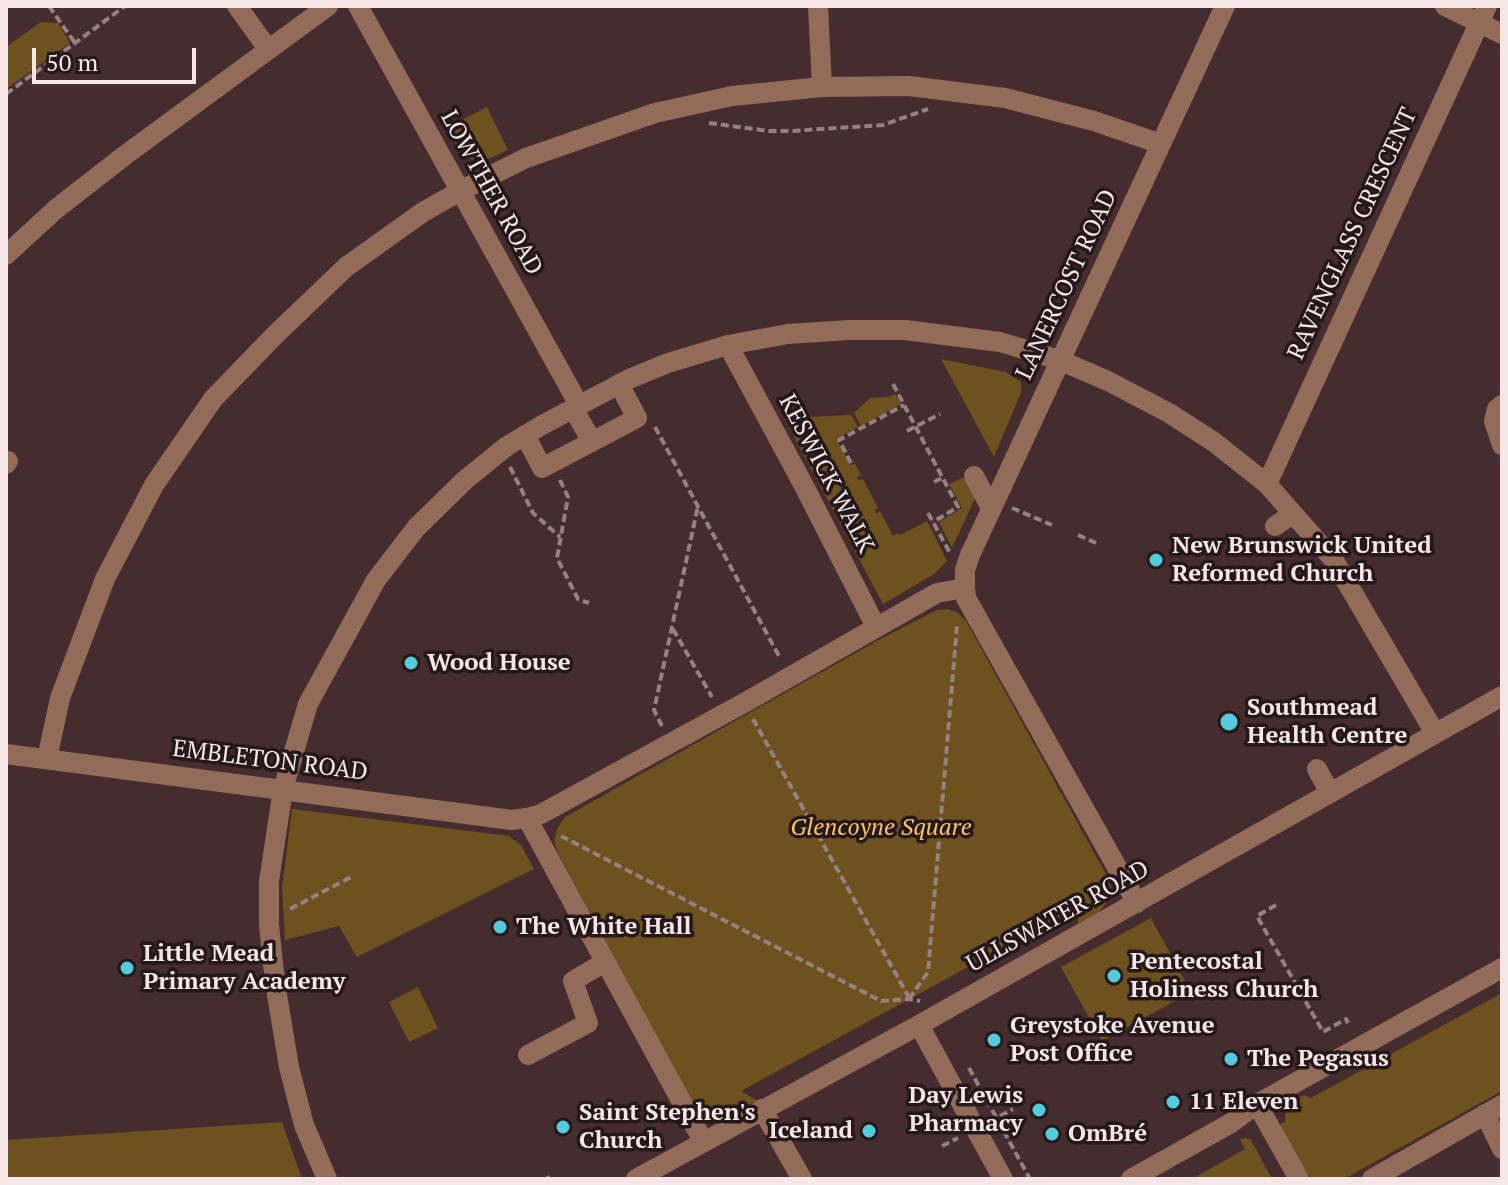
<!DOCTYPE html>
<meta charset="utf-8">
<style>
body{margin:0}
#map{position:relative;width:1508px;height:1185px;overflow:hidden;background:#452c2f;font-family:"PT Serif",serif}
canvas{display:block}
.frame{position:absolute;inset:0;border:8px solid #f7e6e7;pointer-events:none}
.scale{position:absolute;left:32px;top:48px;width:164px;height:36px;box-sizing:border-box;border:4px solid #f7e6e7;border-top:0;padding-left:10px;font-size:24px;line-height:28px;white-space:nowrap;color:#f7e6e7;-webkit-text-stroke:6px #241819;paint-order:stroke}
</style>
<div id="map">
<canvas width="1508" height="1185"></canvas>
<div class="frame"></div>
<div class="scale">50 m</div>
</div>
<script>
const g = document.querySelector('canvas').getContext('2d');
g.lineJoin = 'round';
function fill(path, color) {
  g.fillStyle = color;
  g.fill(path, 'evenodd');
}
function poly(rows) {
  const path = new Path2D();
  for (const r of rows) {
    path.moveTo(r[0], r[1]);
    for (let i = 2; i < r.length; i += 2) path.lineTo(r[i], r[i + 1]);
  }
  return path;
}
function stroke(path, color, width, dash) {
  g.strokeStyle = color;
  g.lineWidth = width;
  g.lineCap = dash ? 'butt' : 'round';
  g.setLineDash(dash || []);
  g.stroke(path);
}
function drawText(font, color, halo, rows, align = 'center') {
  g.font = font + ' "PT Serif",serif';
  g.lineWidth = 7;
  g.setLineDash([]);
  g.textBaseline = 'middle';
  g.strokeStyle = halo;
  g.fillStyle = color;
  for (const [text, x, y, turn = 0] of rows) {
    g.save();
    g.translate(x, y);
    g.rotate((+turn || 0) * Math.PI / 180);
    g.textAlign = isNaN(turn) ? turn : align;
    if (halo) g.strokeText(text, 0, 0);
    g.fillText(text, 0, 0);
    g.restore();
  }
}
const green = poly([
 [41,22,58,23,70,43,6,89,6,47],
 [487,107,508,150,488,159,469,159,460,152,447,128],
 [941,359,1006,372,1021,382,1021,393,994,457],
 [895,394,901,404,861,426,854,413,870,398,888,397],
 [851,415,858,427,836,439,851,465,855,464,861,475,857,477,858,480,863,479,878,508,875,510,876,514,880,511,893,536,898,533,900,535,927,521,947,561,934,574,883,604,784,418],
 [962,478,965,479,976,496,952,548,939,522,962,508,949,484],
 [947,609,958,613,966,621,1107,876,1111,887,1107,902,1099,912,1078,924,1078,907,741,1091,758,1101,731,1116,716,1118,701,1112,692,1101,558,853,554,840,558,827,565,817,882,638,937,610],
 [292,809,509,836,521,845,534,869,357,957,339,926,285,940,282,888],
 [1151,918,1191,992,1102,1041,1061,967],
 [418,987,438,1028,409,1042,389,1002],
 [1502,993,1502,1091,1344,1179,1311,1179,1278,1125,1285,1122,1286,1105,1304,1095,1311,1098],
 [282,1122,302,1179,6,1179,6,1140],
 [1246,1138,1251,1140,1272,1179,1192,1179,1245,1149,1240,1139]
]);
const path = poly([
 [49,6,75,43],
 [6,94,125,6],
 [709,123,769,131,791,131,883,125,928,109],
 [893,384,958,507,933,522],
 [655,427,780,658],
 [907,431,940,414],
 [851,463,839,440,904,405],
 [510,467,533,513,560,537],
 [560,480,568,497,557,558,578,599,589,603],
 [934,482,942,478],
 [1012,508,1052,525],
 [928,513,950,553],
 [1078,535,1096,543],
 [673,629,712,697],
 [753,719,911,1001],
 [662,726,654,710,698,506],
 [561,836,881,1001,909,999,920,1001],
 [1276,905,1257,916,1323,1032,1346,1019,1348,1023],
 [290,909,353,876],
 [909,999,928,972,957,625],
 [969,1068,1030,1179],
 [1000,1116,1013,1109],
 [942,1146,958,1138],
 [547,1176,549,1179]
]);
const minor = poly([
 [237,6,268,49],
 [358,6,579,405],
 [818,6,822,87],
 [1445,6,1502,34],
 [6,255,56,209,124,156,328,6],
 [728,345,803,484,876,627],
 [1502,405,1497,409,1494,421,1502,445],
 [573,408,592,442],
 [525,435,542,468,637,418,619,384],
 [6,464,8,461],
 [974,476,991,508],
 [1267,484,1487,6],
 [1275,526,1293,514],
 [965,588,965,570,970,555,1225,6],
 [6,754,512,820,527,818],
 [47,759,60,698,105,579,154,485,213,399,275,335,346,267,423,212,460,191,526,158,655,113,732,96,822,87,909,86,1005,98,1094,121,1161,144],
 [1317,769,1330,793],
 [919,1025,1003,1179],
 [528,1055,588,1023,573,981,605,962],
 [1257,1104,1299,1179],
 [762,1109,802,1179],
 [1485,1114,1502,1149],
 [703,1141,527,818,541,814,744,703,937,593,965,588,966,598,1137,903],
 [327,1179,304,1125,289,1067,275,983,269,925,269,881,283,789,308,704,376,580,416,528,465,480,507,446,544,424,629,379,668,363,728,345,788,334,849,330,905,330,1000,342,1059,360,1108,381,1169,413,1214,442,1267,484,1333,559,1435,733],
 [636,1179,919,1025,1502,696],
 [1131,1179,1231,1123,1257,1104,1502,968],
 [1372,1179,1502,1105]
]);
const markers = [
 [1156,560,8,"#54cadd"],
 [411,663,8,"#54cadd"],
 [1229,722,10,"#54cadd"],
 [500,927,8,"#54cadd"],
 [127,968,8,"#54cadd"],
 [1114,976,8,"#54cadd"],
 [994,1040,8,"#54cadd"],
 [1231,1059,8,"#54cadd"],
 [1173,1102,8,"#54cadd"],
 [1039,1110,8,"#54cadd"],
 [563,1127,8,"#54cadd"],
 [869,1131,8,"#54cadd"],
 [1052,1134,8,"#54cadd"]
];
const streetNames = [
 ["LOWTHER ROAD",491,193,61],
 ["RAVENGLASS CRESCENT",1353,234,-65],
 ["LANERCOST ROAD",1067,285,-65],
 ["KESWICK WALK",826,474,62],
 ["EMBLETON ROAD",270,761,7],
 ["ULLSWATER ROAD",1058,917,-29]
];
const poiNames = [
 ["New Brunswick United",1172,546],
 ["Reformed Church",1172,574],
 ["Wood House",427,663],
 ["Southmead",1247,708],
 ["Health Centre",1247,736],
 ["The White Hall",516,927],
 ["Little Mead",143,954],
 ["Primary Academy",143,982],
 ["Pentecostal",1130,962],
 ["Holiness Church",1130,990],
 ["Greystoke Avenue",1010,1026],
 ["Post Office",1010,1054],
 ["The Pegasus",1247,1059],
 ["Day Lewis",1023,1096,"right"],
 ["Pharmacy",1023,1124,"right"],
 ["11 Eleven",1189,1102],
 ["Saint Stephen's",579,1113],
 ["Church",579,1141],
 ["Iceland",853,1131,"right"],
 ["OmBré",1068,1134]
];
const parkNames = [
 ["Glencoyne Square",881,828]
];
fill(green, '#6d511f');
stroke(path, '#958082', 4, [8, 4]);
stroke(minor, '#936c59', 20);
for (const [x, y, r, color] of markers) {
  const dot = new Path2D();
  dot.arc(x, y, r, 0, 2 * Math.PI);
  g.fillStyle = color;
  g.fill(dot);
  stroke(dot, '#241819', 3);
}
drawText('24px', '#f7e6e7', '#241819', streetNames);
drawText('bold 24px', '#f7e6e7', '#241819', poiNames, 'left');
drawText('italic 24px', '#fac366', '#241819', parkNames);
</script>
